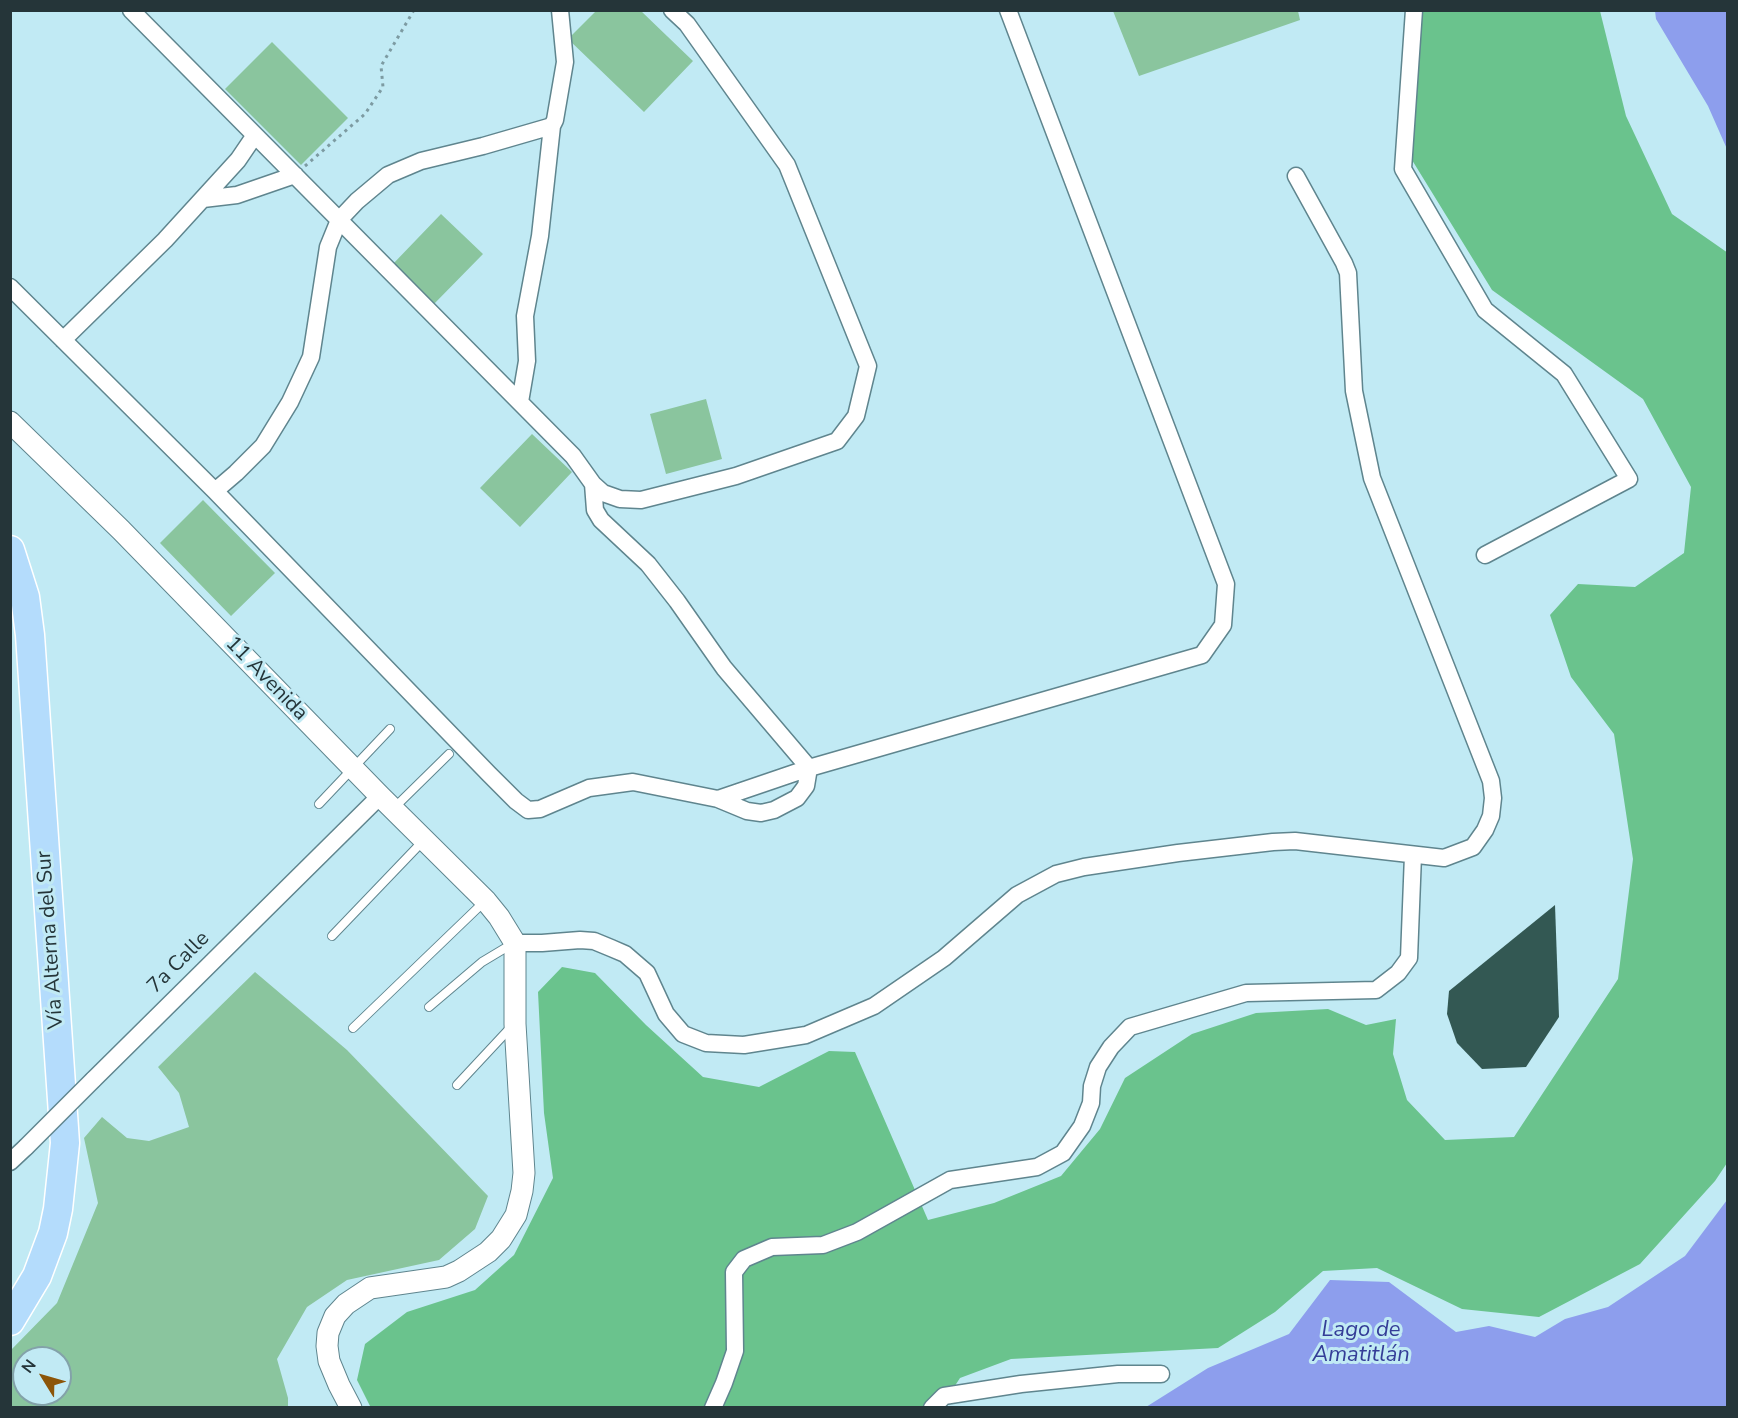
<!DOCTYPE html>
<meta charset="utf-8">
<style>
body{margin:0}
#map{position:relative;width:1738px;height:1418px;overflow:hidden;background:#c1eaf4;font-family:"Nunito Sans",sans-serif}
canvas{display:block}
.frame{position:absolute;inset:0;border:12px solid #253539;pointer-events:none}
.north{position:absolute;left:12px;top:1346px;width:60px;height:60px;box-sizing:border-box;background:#c1eaf4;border:2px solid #83a2a9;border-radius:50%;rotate:307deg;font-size:16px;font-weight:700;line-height:24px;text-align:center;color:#253539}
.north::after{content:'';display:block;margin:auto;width:21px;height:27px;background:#8c5508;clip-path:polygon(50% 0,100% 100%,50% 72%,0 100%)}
</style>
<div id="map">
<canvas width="1738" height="1418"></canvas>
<div class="frame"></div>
<div class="north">N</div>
</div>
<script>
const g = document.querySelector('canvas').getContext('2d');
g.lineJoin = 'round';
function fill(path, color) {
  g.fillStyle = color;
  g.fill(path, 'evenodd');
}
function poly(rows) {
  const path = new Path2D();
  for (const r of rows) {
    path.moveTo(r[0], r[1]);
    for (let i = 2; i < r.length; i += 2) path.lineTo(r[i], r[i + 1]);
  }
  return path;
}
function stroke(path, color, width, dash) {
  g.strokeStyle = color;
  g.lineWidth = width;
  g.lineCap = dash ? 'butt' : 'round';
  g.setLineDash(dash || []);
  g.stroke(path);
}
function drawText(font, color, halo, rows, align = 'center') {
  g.font = font + ' "Nunito Sans",sans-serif';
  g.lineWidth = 6;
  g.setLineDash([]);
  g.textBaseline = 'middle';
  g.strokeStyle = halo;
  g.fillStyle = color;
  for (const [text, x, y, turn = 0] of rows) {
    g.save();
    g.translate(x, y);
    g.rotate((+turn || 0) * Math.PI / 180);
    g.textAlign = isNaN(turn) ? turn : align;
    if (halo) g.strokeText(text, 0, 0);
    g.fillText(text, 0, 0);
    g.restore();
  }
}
const green = poly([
 [596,11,641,11,693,61,644,112,568,39],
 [1113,11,1298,11,1300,20,1139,76],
 [272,42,348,118,301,165,225,89],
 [441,214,483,254,433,305,392,265],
 [706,399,722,459,666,474,650,414],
 [532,434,572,472,520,527,480,488],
 [203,500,275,573,231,616,160,543],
 [255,972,347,1050,488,1196,475,1229,439,1260,347,1280,307,1307,277,1359,288,1398,288,1407,11,1407,11,1350,57,1303,98,1203,84,1138,102,1117,127,1138,149,1141,189,1127,179,1093,158,1067],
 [24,1358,60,1358,60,1394,24,1394]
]);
const forest = poly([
 [1405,11,1600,11,1626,116,1672,214,1728,253,1727,1163,1715,1181,1640,1264,1539,1317,1462,1309,1377,1268,1323,1271,1275,1312,1218,1348,1011,1359,960,1378,941,1407,371,1408,357,1380,365,1344,407,1312,475,1290,514,1255,553,1178,544,1113,538,992,562,967,595,973,646,1025,703,1077,759,1087,829,1051,855,1052,928,1220,994,1203,1061,1176,1100,1129,1125,1078,1192,1034,1256,1013,1328,1009,1366,1025,1396,1019,1393,1054,1407,1100,1445,1140,1514,1137,1618,979,1633,859,1614,734,1571,677,1550,615,1578,584,1635,587,1684,553,1691,487,1643,399,1492,290,1412,160,1409,44]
]);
const water = poly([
 [1655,11,1727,11,1727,149,1708,106,1656,19],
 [1727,1200,1727,1407,1146,1407,1208,1368,1289,1334,1330,1280,1389,1282,1456,1332,1489,1326,1535,1337,1565,1319,1608,1307,1685,1256]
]);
const building = poly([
 [1555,905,1559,1017,1526,1067,1482,1069,1457,1043,1447,1014,1449,991]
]);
const path = poly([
 [305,166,365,114,383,87,381,66,414,10]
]);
const service = poly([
 [319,804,390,729],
 [394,808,449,754],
 [332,936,424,840],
 [429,1007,482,962,512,944],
 [353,1028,485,901],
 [457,1085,512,1026]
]);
const minor = poly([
 [131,10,573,456,593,484,603,493,620,499,641,500,736,476,837,441,856,416,868,366,787,165,687,24,672,10],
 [1414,10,1403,169,1485,310,1564,374,1629,479,1485,555],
 [203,199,237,195,295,175],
 [10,287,215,491,489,774,516,801,528,810,540,809,589,788,633,782,718,799,747,811,761,813,774,810,797,798,806,786,809,768,1202,655,1223,625,1226,584,1008,10],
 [63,340,165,240,238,160,255,135],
 [520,402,527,361,525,316,540,236,552,126],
 [593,484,595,510,601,520,648,564,677,601,724,668,809,768,718,799],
 [215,491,236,473,263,446,290,402,311,357,328,247,339,220,357,201,388,175,421,161,483,146,552,126,555,120,565,62,560,10],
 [515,943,542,943,580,940,594,941,611,948,625,954,647,973,666,1014,683,1034,706,1043,744,1045,806,1035,874,1006,944,958,1017,895,1056,874,1084,867,1178,853,1273,842,1295,841,1444,858,1473,847,1485,830,1491,816,1493,798,1491,781,1372,478,1354,391,1348,273,1344,263,1296,176],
 [93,1080,380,796],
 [10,1162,26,1147],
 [713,1408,724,1383,735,1351,734,1272,744,1259,772,1247,823,1245,857,1232,950,1180,1037,1167,1063,1153,1082,1126,1091,1103,1092,1086,1098,1067,1111,1047,1130,1027,1246,993,1376,990,1398,973,1409,958,1413,855],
 [932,1408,944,1396,1021,1384,1118,1374,1161,1374]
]);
const tertiary = poly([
 [10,422,121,530,380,796,486,901,499,917,515,943,515,1024,524,1173,522,1191,516,1215,501,1239,488,1252,459,1271,446,1277,370,1288,346,1304,335,1316,328,1333,327,1346,329,1361,339,1385,351,1408]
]);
const trunk = poly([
 [10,550,25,597,30,635,65,1143,58,1209,53,1233,37,1276,10,1321]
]);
const minorBridge = poly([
 [26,1147,93,1080]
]);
const streetNames = [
 ["11 Avenida",266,679,46],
 ["Vía Alterna del Sur",51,940,-94],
 ["7a Calle",179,963,-45]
];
const waterNames = [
 ["Lago de",1361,1331],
 ["Amatitlán",1361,1356]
];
fill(green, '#8ac59e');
fill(forest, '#6ac38d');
fill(water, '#8d9eed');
fill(building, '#335853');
stroke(service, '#5f858e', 10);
stroke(minor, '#5f858e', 19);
stroke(tertiary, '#5f858e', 23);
stroke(trunk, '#fff', 31);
stroke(path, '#7d9ba2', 3, [3, 4.5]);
stroke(service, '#fff', 8);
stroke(minor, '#fff', 16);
stroke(tertiary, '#fff', 21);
stroke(trunk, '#b4dcfc', 28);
stroke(minorBridge, '#5f858e', 19, []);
stroke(minorBridge, '#fff', 16);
drawText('21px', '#253539', '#c1eaf4', streetNames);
drawText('italic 22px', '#343d97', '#c1eaf4', waterNames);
</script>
